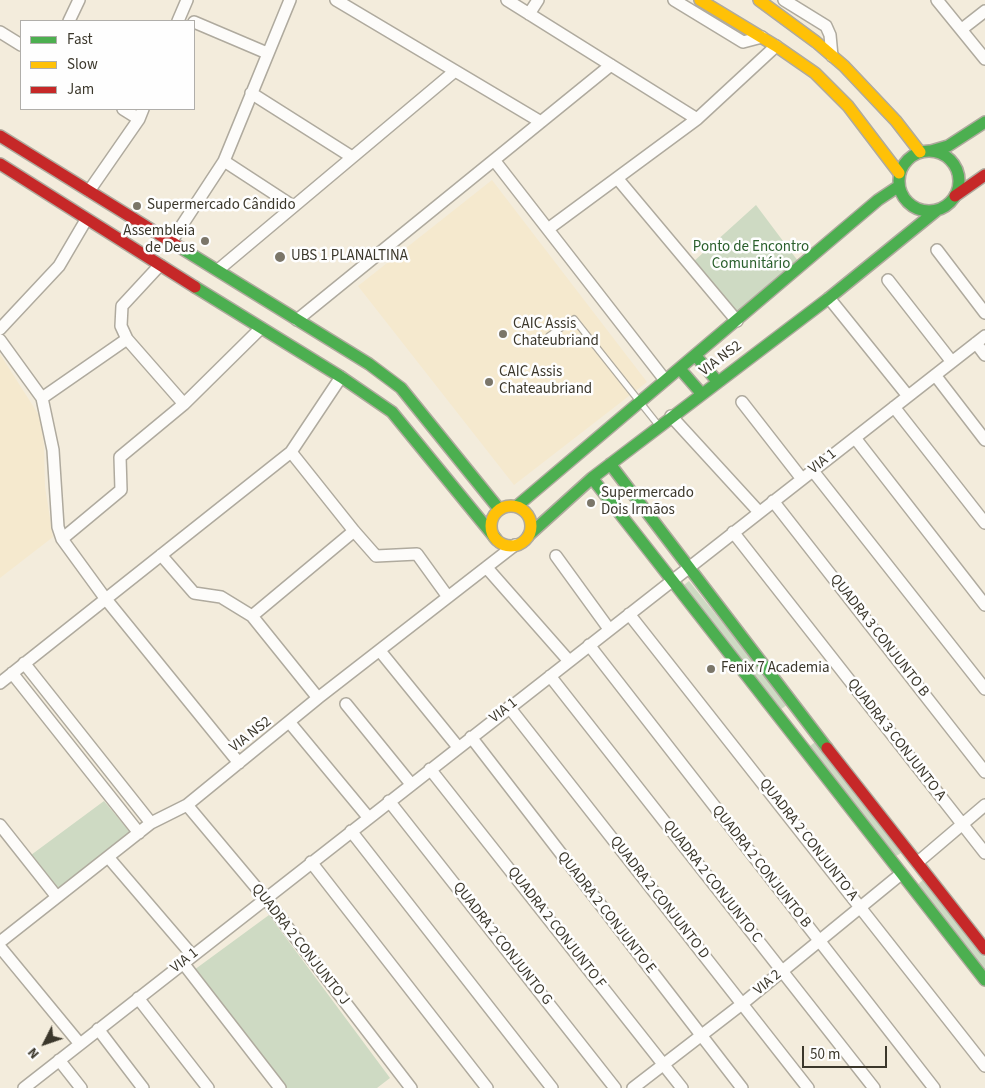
<!DOCTYPE html>
<meta charset="utf-8">
<style>
body{margin:0}
#map{position:relative;width:985px;height:1088px;overflow:hidden;background:#f3ecdc;font-family:"Source Sans 3",sans-serif}
canvas{display:block}
.legend{position:absolute;left:20px;top:20px;width:175px;height:90px;box-sizing:border-box;background:#fefefe;border:1px solid #b0aeaa;margin:0;padding:6px 9px;list-style:none;font-size:15px;color:#3b372b}
.legend li{display:flex;align-items:center;gap:10px;height:25px}
.legend b{width:25px;border:1px solid #b0aeaa}
.north{position:absolute;left:20px;top:1018px;width:50px;height:50px;-webkit-text-stroke:4px #fefefe;paint-order:stroke;rotate:229deg;font-size:14px;font-weight:700;line-height:20px;text-align:center;color:#3b372b}
.north::after{content:'';display:block;margin:auto;width:18px;height:22px;background:#3b372b;clip-path:polygon(50% 0,100% 100%,50% 72%,0 100%)}
.scale{position:absolute;left:802px;top:1046px;width:85px;height:22px;box-sizing:border-box;border:2px solid #3b372b;border-top:0;padding-left:6px;font-size:15px;line-height:18px;white-space:nowrap;color:#3b372b;-webkit-text-stroke:4px #fefefe;paint-order:stroke}
</style>
<div id="map">
<canvas width="985" height="1088"></canvas>
<ul class="legend">
<li><b style="height:6px;background:#4caf50"></b>Fast</li>
<li><b style="height:6px;background:#ffc107"></b>Slow</li>
<li><b style="height:6px;background:#c62828"></b>Jam</li>
</ul>
<div class="north">N</div>
<div class="scale">50 m</div>
</div>
<script>
const g = document.querySelector('canvas').getContext('2d');
g.lineJoin = 'round';
function fill(path, color) {
  g.fillStyle = color;
  g.fill(path, 'evenodd');
}
function poly(rows) {
  const path = new Path2D();
  for (const r of rows) {
    if (r.length === 3) {
      path.moveTo(r[0] + r[2], r[1]);
      path.arc(r[0], r[1], r[2], 0, 2 * Math.PI);
      continue;
    }
    path.moveTo(r[0], r[1]);
    for (let i = 2; i < r.length; i += 2) path.lineTo(r[i], r[i + 1]);
  }
  return path;
}
function stroke(path, color, width, dash) {
  g.strokeStyle = color;
  g.lineWidth = width;
  g.lineCap = dash ? 'butt' : 'round';
  g.setLineDash(dash || []);
  g.stroke(path);
}
function drawText(font, color, halo, rows, align = 'center') {
  g.font = font + ' "Source Sans 3",sans-serif';
  g.lineWidth = 5;
  g.setLineDash([]);
  g.textBaseline = 'middle';
  g.strokeStyle = halo;
  g.fillStyle = color;
  for (const [text, x, y, turn = 0] of rows) {
    g.save();
    g.translate(x, y);
    g.rotate((+turn || 0) * Math.PI / 180);
    g.textAlign = isNaN(turn) ? turn : align;
    if (halo) g.strokeText(text, 0, 0);
    g.fillText(text, 0, 0);
    g.restore();
  }
}
const built = poly([
 [492,180,647,382,514,485,358,286],
 [0,354,40,417,44,445,45,487,53,537,0,578]
]);
const green = poly([
 [756,205,798,261,738,313,693,262],
 [689,581,788,704,780,710,684,585],
 [815,742,901,853,893,858,809,747],
 [104,801,130,832,59,890,31,855],
 [923,880,985,957,985,970,916,886],
 [269,915,390,1078,377,1088,285,1088,194,970]
]);
const lane = poly([
 [549,336,574,319,659,426]
]);
const street = poly([
 [336,0,541,122],
 [507,0,697,119,548,229],
 [674,0,743,42,762,37],
 [784,0,826,26,830,35,832,56],
 [937,0,985,59],
 [529,14,538,0],
 [69,21,79,0],
 [178,21,187,0],
 [194,22,267,53],
 [962,29,985,11],
 [0,32,21,45],
 [251,93,352,157],
 [123,109,139,119],
 [697,119,776,46],
 [494,160,665,380],
 [224,161,293,206],
 [617,178,737,321],
 [89,191,139,119,143,109],
 [171,242,224,161,290,0],
 [937,250,985,313],
 [218,270,455,71],
 [888,280,952,362],
 [829,298,908,396],
 [297,320,611,65],
 [0,329,59,266,86,220],
 [127,339,184,404],
 [0,340,42,398,53,450,58,527,62,539,105,598,239,763],
 [976,343,985,355],
 [935,375,985,440],
 [42,398,127,339,121,326,122,306,160,265],
 [742,402,802,479],
 [894,407,985,523],
 [671,416,759,512],
 [855,438,985,605],
 [291,452,354,531,376,556,417,554,448,597],
 [813,471,985,689],
 [773,501,985,772],
 [733,532,985,853],
 [62,539,121,490,120,457,184,404,261,328],
 [161,555,194,593,221,597,252,616,318,698],
 [556,556,609,629],
 [487,568,569,661],
 [629,614,985,1066],
 [252,616,354,531],
 [589,645,934,1088],
 [380,651,458,747],
 [24,663,151,823],
 [12,673,139,833],
 [550,676,874,1088],
 [0,683,291,452,341,377],
 [346,704,411,784],
 [509,707,808,1088],
 [290,723,368,817],
 [471,737,742,1088],
 [430,769,682,1088],
 [389,801,615,1088],
 [187,805,265,898,411,1088],
 [0,825,57,897],
 [351,831,552,1088],
 [108,857,192,955],
 [311,862,487,1088],
 [918,862,985,805],
 [0,942,151,823,187,805,318,698,515,545],
 [0,947,80,1044],
 [183,963,280,1088],
 [138,998,208,1088],
 [98,1029,143,1088],
 [59,1060,81,1088],
 [24,1088,985,336],
 [633,1088,742,1004,901,874]
]);
const fast = poly([
 [929,181,30],
 [931,151,948,146,985,122],
 [181,248,369,364,401,388,499,509],
 [195,287,341,377,392,412,496,539],
 [695,355,717,381],
 [680,369,701,393],
 [610,464,827,748],
 [592,478,985,980],
 [517,506,878,200,899,186],
 [529,535,592,478,829,298,936,211]
]);
const slow = poly([
 [700,0,776,46,815,73,848,106,899,173],
 [759,0,816,42,844,66,896,121,920,152],
 [511,526,20]
]);
const jam = poly([
 [0,136,181,248],
 [0,164,195,287],
 [955,196,985,175],
 [827,748,985,949]
]);
const markers = [
 [137,206,5,"#7b7669"],
 [205,241,5,"#7b7669"],
 [280,257,6,"#7b7669"],
 [503,334,5,"#7b7669"],
 [489,382,5,"#7b7669"],
 [591,503,5,"#7b7669"],
 [711,669,5,"#7b7669"]
];
const poiNames = [
 ["Supermercado Cândido",147,206],
 ["Assembleia",195,232,"right"],
 ["de Deus",195,249,"right"],
 ["UBS 1 PLANALTINA",291,257],
 ["CAIC Assis",513,325],
 ["Chateubriand",513,342],
 ["CAIC Assis",499,373],
 ["Chateaubriand",499,390],
 ["Supermercado",601,494],
 ["Dois Irmãos",601,511],
 ["Fenix 7 Academia",721,669]
];
const parkNames = [
 ["Ponto de Encontro",751,248],
 ["Comunitário",751,265]
];
const streetNames = [
 ["VIA NS2",721,359,-37],
 ["VIA 1",823,462,-38],
 ["QUADRA 3 CONJUNTO B",879,636,52],
 ["VIA 1",504,711,-38],
 ["VIA NS2",251,735,-38],
 ["QUADRA 3 CONJUNTO A",896,740,52],
 ["QUADRA 2 CONJUNTO A",808,840,52],
 ["QUADRA 2 CONJUNTO B",761,867,52],
 ["QUADRA 2 CONJUNTO C",712,882,52],
 ["QUADRA 2 CONJUNTO D",659,898,52],
 ["QUADRA 2 CONJUNTO E",606,913,52],
 ["QUADRA 2 CONJUNTO F",556,928,52],
 ["QUADRA 2 CONJUNTO G",502,944,52],
 ["QUADRA 2 CONJUNTO J",300,945,52],
 ["VIA 1",185,961,-38],
 ["VIA 2",768,983,-40]
];
fill(built, '#f5e9ce');
fill(green, '#cedac3');
stroke(lane, '#afaa9e', 8);
stroke(street, '#afaa9e', 14);
stroke(fast, '#afaa9e', 14);
stroke(slow, '#afaa9e', 14);
stroke(jam, '#afaa9e', 14);
stroke(lane, '#fdfcfa', 5.5);
stroke(street, '#fdfcfa', 11);
stroke(fast, '#4caf50', 11);
stroke(slow, '#ffc107', 11);
stroke(jam, '#c62828', 11);
for (const [x, y, r, color] of markers) {
  const dot = new Path2D();
  dot.arc(x, y, r, 0, 2 * Math.PI);
  g.fillStyle = color;
  g.fill(dot);
  stroke(dot, '#fefefe', 2);
}
drawText('15px', '#3b372b', '#fefefe', poiNames, 'left');
drawText('15px', '#2a5f2c', '#fefefe', parkNames);
drawText('15px', '#3b372b', '#fefefe', streetNames);
</script>
